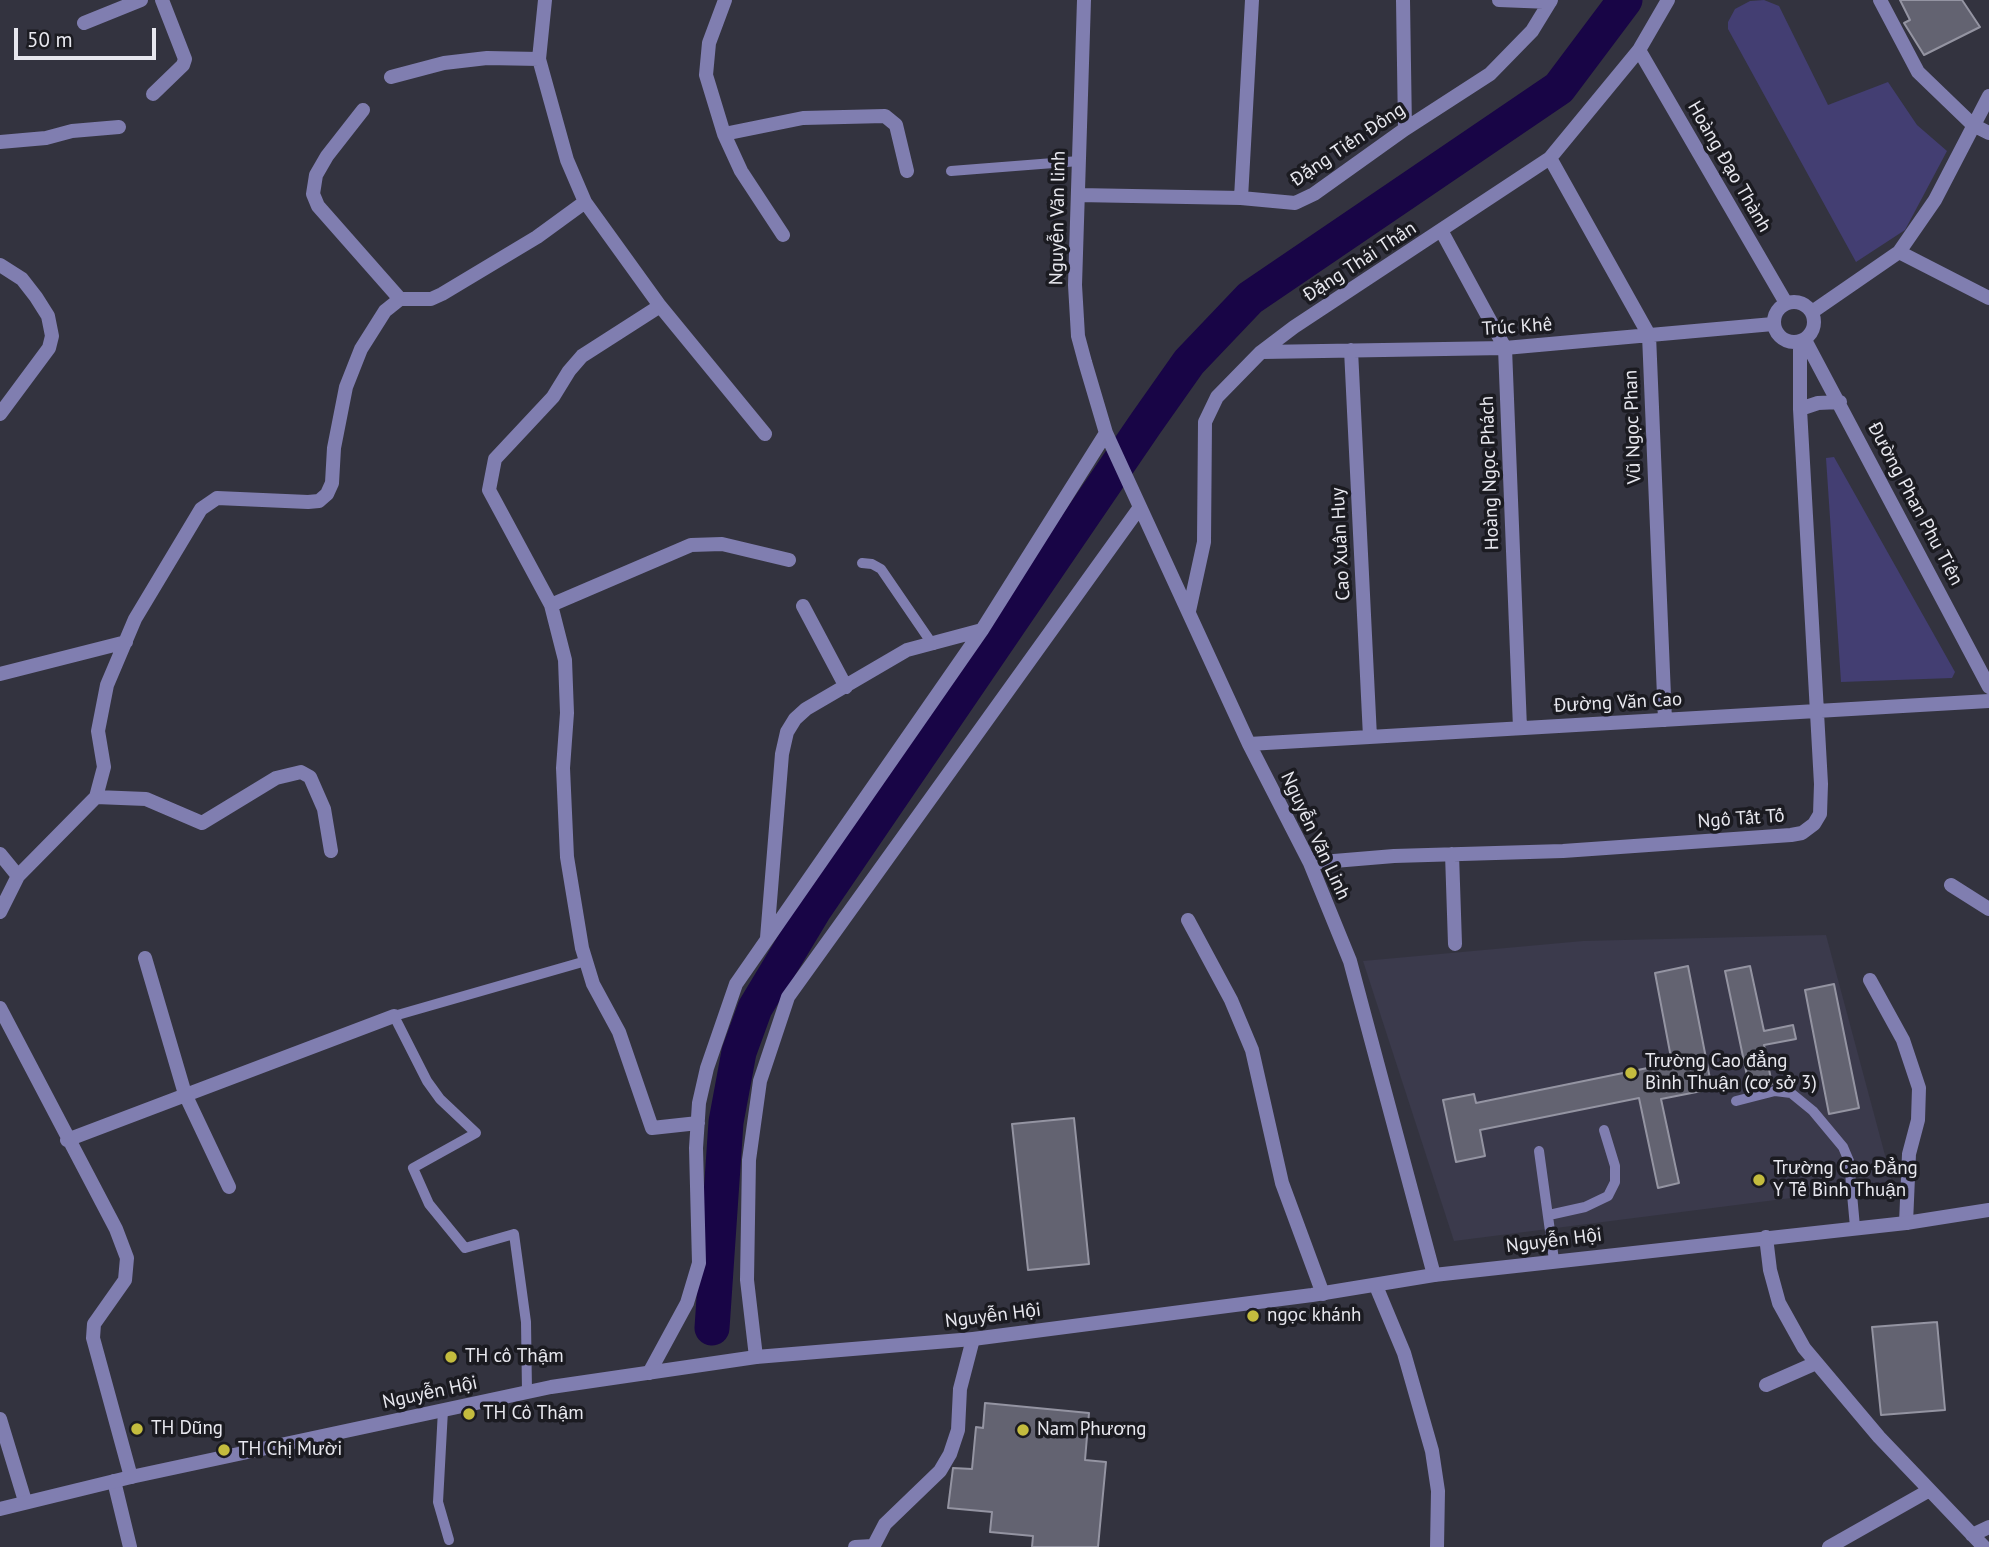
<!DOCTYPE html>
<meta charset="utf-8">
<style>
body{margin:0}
#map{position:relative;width:1989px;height:1547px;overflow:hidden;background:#33333f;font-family:"PT Sans",sans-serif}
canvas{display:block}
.scale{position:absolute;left:14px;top:28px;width:142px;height:32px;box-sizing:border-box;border:4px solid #e8e8ef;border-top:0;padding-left:9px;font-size:21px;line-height:24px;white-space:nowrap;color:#e8e8ef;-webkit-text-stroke:5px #1b1b21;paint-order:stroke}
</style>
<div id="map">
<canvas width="1989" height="1547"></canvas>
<div class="scale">50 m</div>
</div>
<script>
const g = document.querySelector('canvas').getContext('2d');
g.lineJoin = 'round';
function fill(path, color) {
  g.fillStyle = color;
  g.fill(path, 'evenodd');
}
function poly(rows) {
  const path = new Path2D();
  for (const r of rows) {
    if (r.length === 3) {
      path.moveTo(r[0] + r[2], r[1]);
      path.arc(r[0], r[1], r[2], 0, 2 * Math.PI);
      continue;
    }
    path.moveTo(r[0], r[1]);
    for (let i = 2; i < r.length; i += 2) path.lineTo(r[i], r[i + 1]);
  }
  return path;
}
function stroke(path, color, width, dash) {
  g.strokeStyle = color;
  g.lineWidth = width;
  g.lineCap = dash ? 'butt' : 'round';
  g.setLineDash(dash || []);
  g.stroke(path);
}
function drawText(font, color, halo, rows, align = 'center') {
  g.font = font + ' "PT Sans",sans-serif';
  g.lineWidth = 7;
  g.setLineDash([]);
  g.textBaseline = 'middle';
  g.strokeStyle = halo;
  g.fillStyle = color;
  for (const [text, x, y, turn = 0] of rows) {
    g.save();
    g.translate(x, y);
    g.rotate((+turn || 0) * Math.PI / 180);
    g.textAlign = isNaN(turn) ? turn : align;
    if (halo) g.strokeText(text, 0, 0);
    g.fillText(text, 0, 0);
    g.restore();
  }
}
const built = poly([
 [1826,935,1893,1185,1454,1241,1363,961,1583,941]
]);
const green = poly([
 [1764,0,1779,6,1828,105,1888,82,1917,125,1947,151,1905,230,1856,262,1728,29,1728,22,1735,9,1750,1],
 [1834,457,1955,672,1952,678,1841,682,1826,458]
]);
const river = poly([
 [712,1328,726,1122,739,1052,755,1008,814,910,1146,423,1189,362,1250,298,1559,88,1625,0]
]);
const building = poly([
 [1900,0,1962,0,1980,27,1924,55,1904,23,1910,20,1900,0],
 [1688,966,1712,1089,1661,1099,1679,1183,1658,1188,1639,1098,1480,1130,1485,1156,1456,1162,1443,1100,1474,1094,1476,1103,1672,1063,1655,973,1688,966],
 [1750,966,1764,1031,1793,1025,1796,1039,1764,1045,1772,1084,1750,1090,1725,971,1750,966],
 [1834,984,1859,1108,1829,1114,1805,990,1834,984],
 [1074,1118,1089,1264,1028,1270,1012,1124,1074,1118],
 [1937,1322,1945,1410,1881,1415,1872,1327,1937,1322],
 [985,1403,1089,1413,1085,1460,1106,1462,1098,1547,1032,1547,1033,1536,990,1532,992,1512,948,1508,953,1468,972,1469,976,1427,983,1428,985,1403]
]);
const service = poly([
 [951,171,1079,161],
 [862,563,872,564,881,569,933,645],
 [1736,1101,1775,1091,1791,1093,1813,1111,1843,1147,1849,1161,1855,1227],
 [1539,1151,1554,1260],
 [1549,1215,1585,1207,1608,1196,1615,1182,1615,1166,1604,1130],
 [527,1392,526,1322,514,1234,465,1248,429,1204,413,1168,476,1133,440,1099,427,1081,394,1016,586,961],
 [443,1410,438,1502,449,1540]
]);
const minor = poly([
 [545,0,539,59,567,160,585,202,660,306,765,434],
 [725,0,709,43,706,75,724,134,741,171,783,235],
 [1084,0,1075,285,1078,336,1085,362,1106,433,1249,744,1310,863,1350,961,1434,1275],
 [1403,0,1405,129],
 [1499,0,1550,2],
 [1880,0,1918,72,1973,125,1989,133],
 [84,23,141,0],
 [1639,50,1786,303],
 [391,77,444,63,487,58,539,59],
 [153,94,183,65,185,59,162,0],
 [363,110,327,156,316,175,313,194,318,206,400,299],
 [724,134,803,118,885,116,896,125,907,171],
 [0,142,46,138,72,131,119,127],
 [1550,158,1649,335,1665,720],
 [1078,195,1241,198,1295,203,1314,194,1405,129,1490,74,1532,31,1551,0],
 [1241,198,1252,0],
 [1442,232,1505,348,1520,728],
 [1899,252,1989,298],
 [0,265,22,279,36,297,48,316,52,336,49,348,0,414],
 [1794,322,20],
 [660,306,582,356,569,371,553,397,495,459,489,490,551,605,565,660,567,713,563,768,567,857,582,948,593,984,619,1032,652,1128,698,1123],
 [1812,312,1899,252,1935,200,1989,96],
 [1805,340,1989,687],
 [1351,350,1370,737],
 [1262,352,1505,348,1773,324],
 [1800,409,1818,403,1840,402],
 [551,605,691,545,722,544,789,560],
 [803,606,846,687],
 [1189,611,1204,542,1205,422,1217,397,1261,352,1294,327,1550,158,1639,50,1668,0],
 [0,674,126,642],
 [1249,744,1989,701],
 [96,797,146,799,202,823,276,778,301,772,310,777,324,809,331,851],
 [0,854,18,876],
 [1452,854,1455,944],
 [1310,863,1394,856,1563,851,1791,835,1802,833,1814,824,1820,814,1821,784,1800,409,1800,342],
 [1951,885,1989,909],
 [0,912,18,876,96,797,104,767,98,731,107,685,135,619,201,509,217,498,308,502,319,501,327,494,332,483,334,448,346,387,361,349,385,311,400,299,431,299,442,294,537,237,585,202],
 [1188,920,1231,1000,1252,1050,1282,1183,1323,1294],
 [767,938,782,754,787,732,795,719,806,709,907,650,982,630],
 [145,958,185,1094,229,1187],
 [1870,980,1903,1040,1919,1088,1918,1120,1909,1154,1906,1223],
 [0,1008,116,1229,127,1258,125,1280,94,1324,93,1338,131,1477],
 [67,1140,394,1016],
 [1766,1237,1770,1270,1779,1303,1804,1348,1879,1437,1984,1547],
 [1376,1286,1404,1353,1432,1451,1438,1491,1437,1547],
 [756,1357,747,1280,749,1160,760,1081,788,997,1140,507],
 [649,1373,687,1303,699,1263,696,1148,699,1103,707,1068,736,984,982,630,1106,433],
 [1766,1385,1816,1363],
 [0,1419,25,1501],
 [114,1481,130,1547],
 [1972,1535,1989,1527],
 [855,1547,873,1546],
 [873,1547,885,1524,940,1471,950,1454,958,1430,960,1389,973,1339],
 [1829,1547,1928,1491]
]);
const tertiary = poly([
 [0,1509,131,1477,551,1387,756,1357,973,1339,1312,1295,1434,1275,1906,1223,1989,1210]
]);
const markers = [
 [1631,1073,7,"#c4bc3e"],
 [1759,1180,7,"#c4bc3e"],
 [1253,1316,7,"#c4bc3e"],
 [451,1357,7,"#c4bc3e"],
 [469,1414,7,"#c4bc3e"],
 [137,1429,7,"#c4bc3e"],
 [1023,1430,7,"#c4bc3e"],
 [224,1450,7,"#c4bc3e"]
];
const streetNames = [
 ["Đặng Tiến Đông",1348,145,-34],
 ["Hoàng Đạo Thành",1729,167,60],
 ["Nguyễn Văn linh",1058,218,-89],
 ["Đặng Thái Thân",1360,262,-33],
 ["Trúc Khê",1517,327,-4],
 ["Vũ Ngọc Phan",1633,427,-92],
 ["Hoàng Ngọc Phách",1490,473,-92],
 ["Đường Phan Phu Tiên",1915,504,62],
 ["Cao Xuân Huy",1341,544,-93],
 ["Đường Văn Cao",1618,703,-3],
 ["Ngô Tất Tố",1741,819,-4],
 ["Nguyễn Văn Linh",1315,836,65],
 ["Nguyễn Hội",1554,1241,-7],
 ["Nguyễn Hội",993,1316,-7],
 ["Nguyễn Hội",430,1393,-12]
];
const poiNames = [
 ["Trường Cao đẳng",1645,1062],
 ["Bình Thuận (cơ sở 3)",1645,1084],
 ["Trường Cao Đẳng",1773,1169],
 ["Y Tế Bình Thuận",1773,1191],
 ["ngọc khánh",1267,1316],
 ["TH cô Thậm",465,1357],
 ["TH Cô Thậm",483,1414],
 ["TH Dũng",151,1429],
 ["Nam Phương",1037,1430],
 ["TH Chị Mười",238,1450]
];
fill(built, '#3b3a4c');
fill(green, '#433e72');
stroke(river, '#180546', 35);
fill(building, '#636371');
stroke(building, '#9494a2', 2);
stroke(service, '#807eb0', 10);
stroke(minor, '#807eb0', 14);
stroke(tertiary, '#807eb0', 14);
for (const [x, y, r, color] of markers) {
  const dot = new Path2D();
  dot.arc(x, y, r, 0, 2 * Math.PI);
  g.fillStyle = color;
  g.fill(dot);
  stroke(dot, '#1b1b21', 2.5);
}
drawText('19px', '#e8e8ef', '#1b1b21', streetNames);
drawText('19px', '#e8e8ef', '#1b1b21', poiNames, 'left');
</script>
